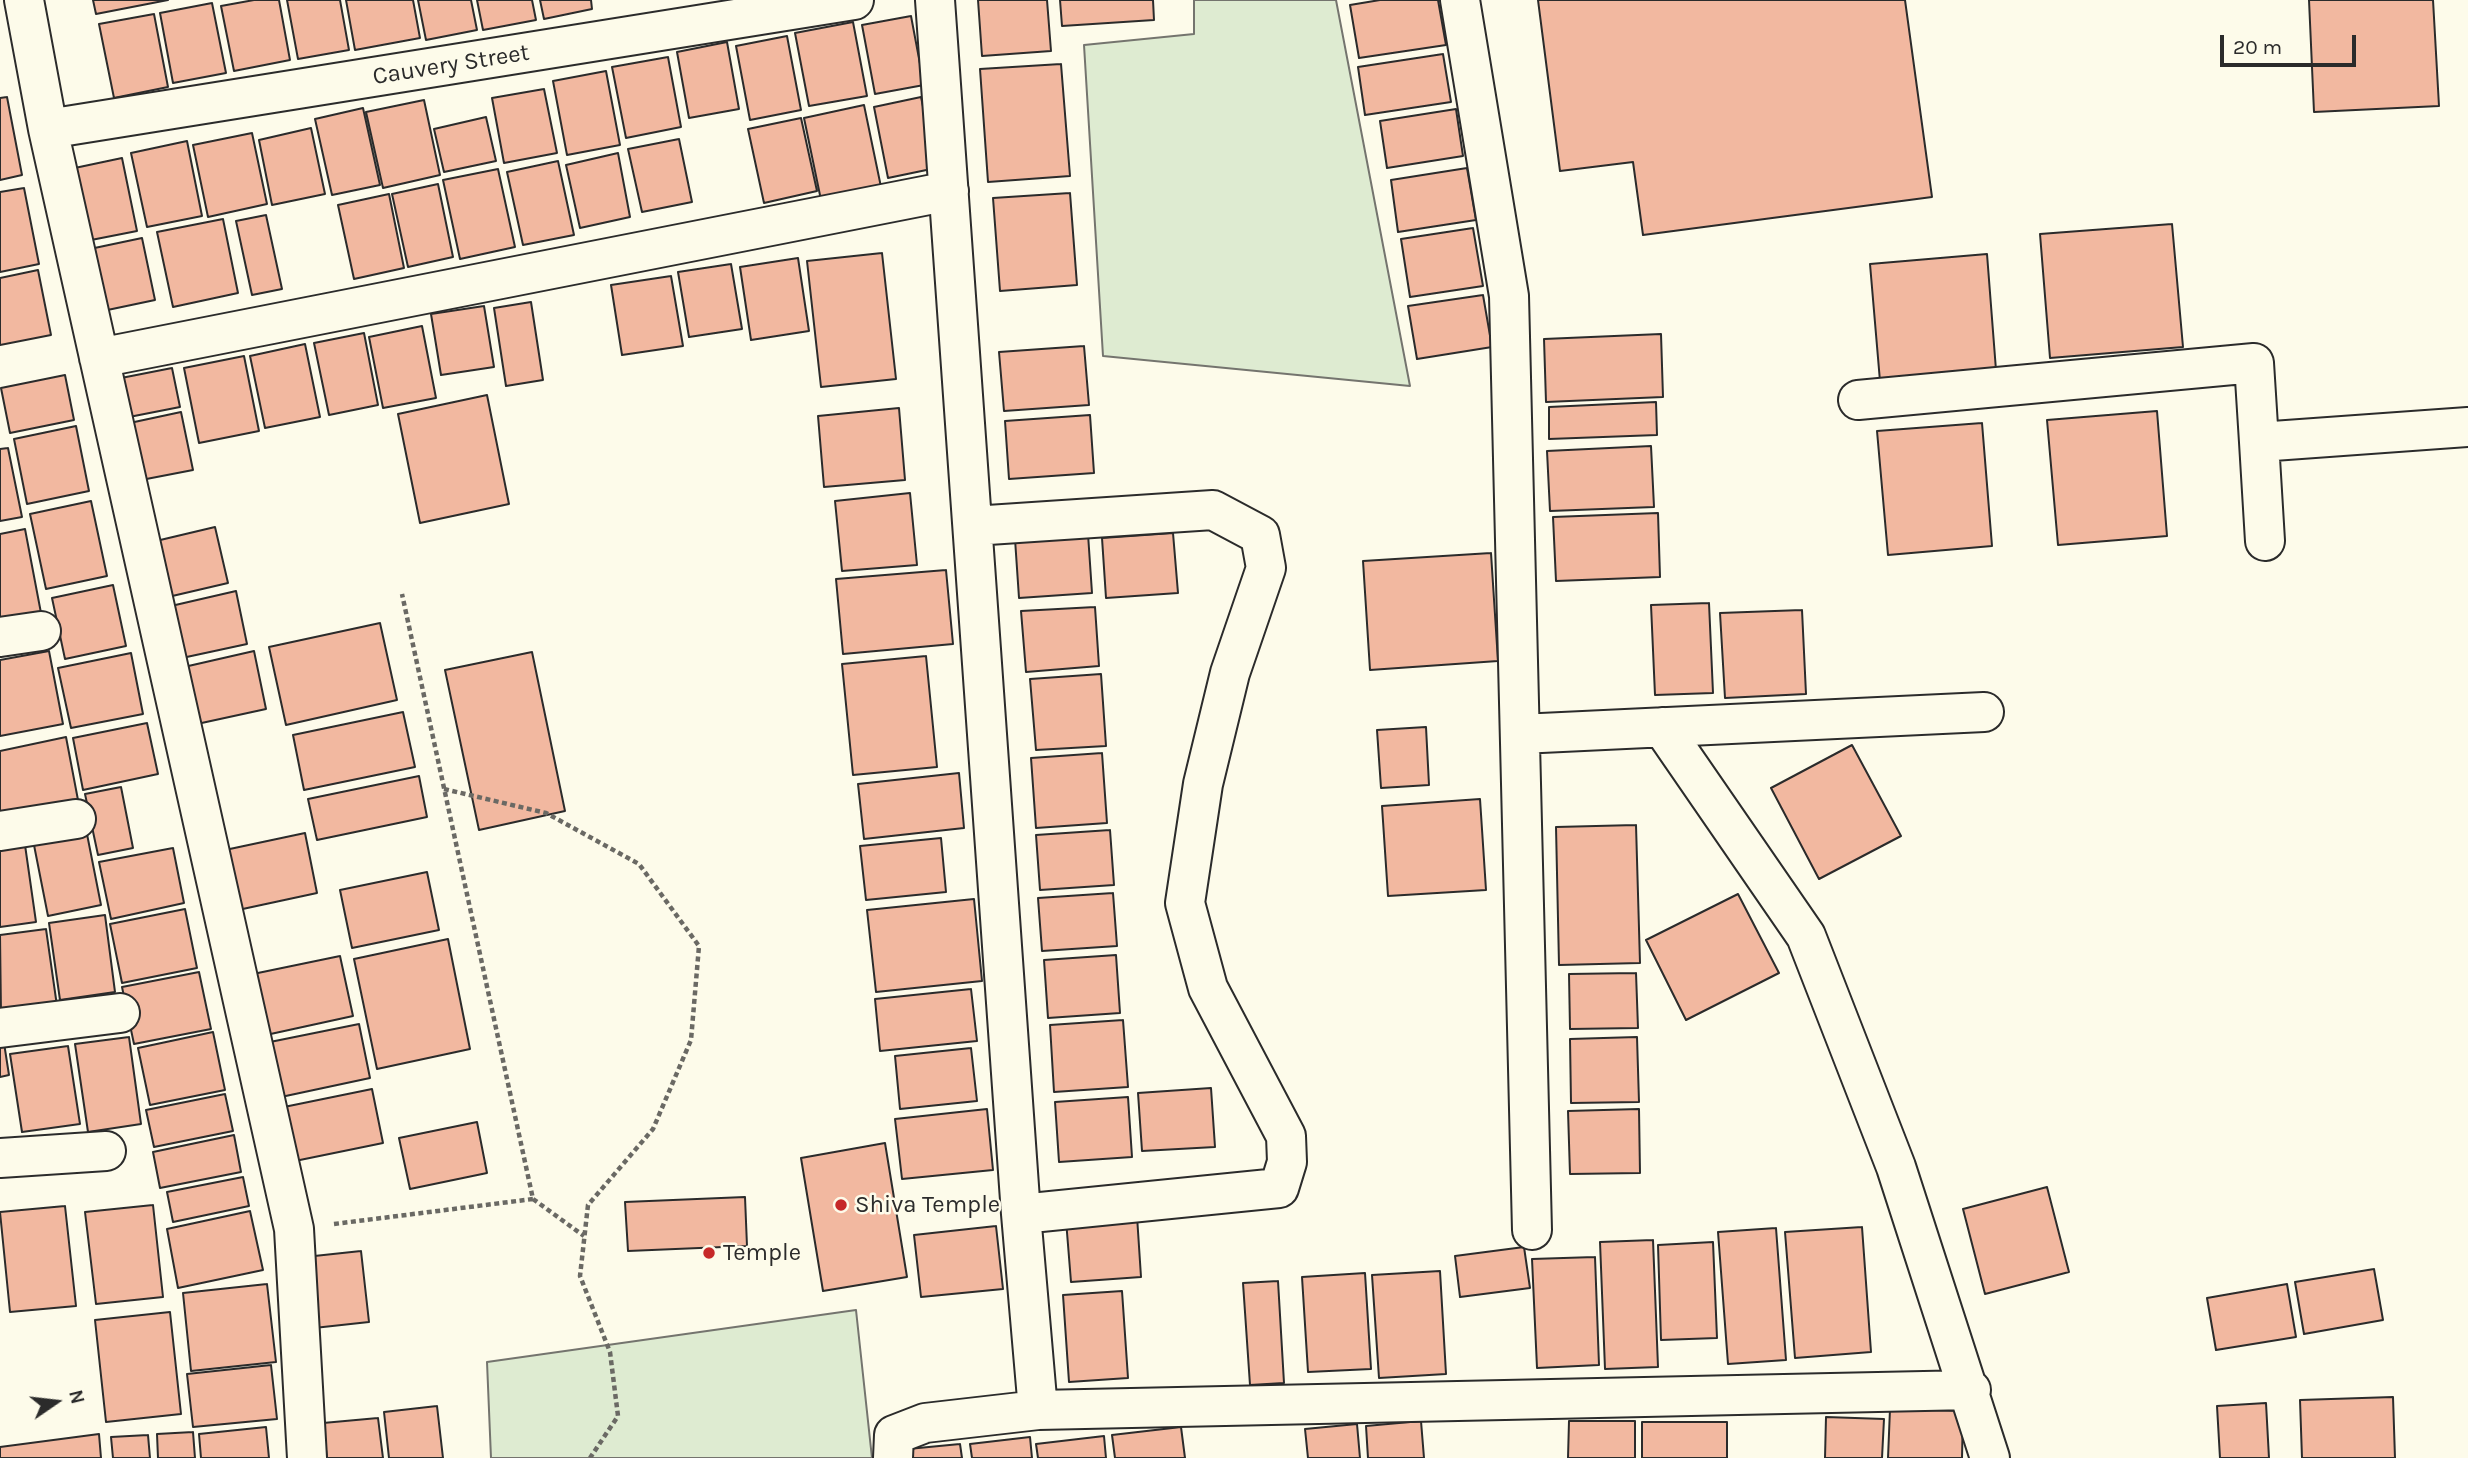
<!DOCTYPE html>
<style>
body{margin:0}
#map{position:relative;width:2468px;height:1458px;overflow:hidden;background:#fdfbea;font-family:Karla,sans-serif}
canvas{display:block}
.north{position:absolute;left:21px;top:1367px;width:70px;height:70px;-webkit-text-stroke:5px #fdfbea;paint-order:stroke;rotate:76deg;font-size:19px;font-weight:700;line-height:28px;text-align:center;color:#2b2b2b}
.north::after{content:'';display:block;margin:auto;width:24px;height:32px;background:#2b2b2b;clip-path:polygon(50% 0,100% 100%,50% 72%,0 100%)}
.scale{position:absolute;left:2220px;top:35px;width:136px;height:32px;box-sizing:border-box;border:4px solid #2b2b2b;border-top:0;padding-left:9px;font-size:21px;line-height:24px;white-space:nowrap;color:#2b2b2b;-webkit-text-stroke:5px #fdfbea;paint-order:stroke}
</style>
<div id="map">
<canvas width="2468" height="1458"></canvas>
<div class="north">N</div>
<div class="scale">20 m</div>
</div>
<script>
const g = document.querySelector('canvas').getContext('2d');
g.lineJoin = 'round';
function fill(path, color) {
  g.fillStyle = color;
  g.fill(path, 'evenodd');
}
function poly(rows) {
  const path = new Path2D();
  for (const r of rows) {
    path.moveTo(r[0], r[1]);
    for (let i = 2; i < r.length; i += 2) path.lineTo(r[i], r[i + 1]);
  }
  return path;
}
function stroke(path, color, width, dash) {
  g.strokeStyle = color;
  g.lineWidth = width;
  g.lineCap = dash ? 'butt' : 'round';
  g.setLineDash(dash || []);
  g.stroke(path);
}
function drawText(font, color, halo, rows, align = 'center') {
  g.font = font + ' Karla,sans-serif';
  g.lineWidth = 5;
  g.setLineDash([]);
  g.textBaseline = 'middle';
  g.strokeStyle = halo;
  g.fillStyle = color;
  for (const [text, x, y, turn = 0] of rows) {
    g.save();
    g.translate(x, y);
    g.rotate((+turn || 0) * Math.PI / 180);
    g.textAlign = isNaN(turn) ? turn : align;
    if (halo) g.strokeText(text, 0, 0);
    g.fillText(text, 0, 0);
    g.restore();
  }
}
const green = poly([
 [1194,0,1336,0,1410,386,1103,356,1084,45,1194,34,1194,0],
 [856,1310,872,1458,491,1458,487,1362,856,1310]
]);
const building = poly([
 [93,0,168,0,96,14,93,0],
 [254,0,279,0,290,60,234,71,221,6,254,0],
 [287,0,340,0,349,50,298,59,287,0],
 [346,0,413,0,420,38,355,50,346,0],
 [418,0,471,0,477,30,426,40,418,0],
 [477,0,532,0,536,20,483,30,477,0],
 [540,0,591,0,592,9,544,19,540,0],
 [978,0,1047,0,1051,51,982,56,978,0],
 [1060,0,1153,0,1154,20,1062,26,1060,0],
 [1380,0,1438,0,1446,45,1359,58,1350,5,1380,0],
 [1538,0,1905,0,1932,197,1643,235,1633,162,1560,171,1538,0],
 [2309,0,2433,0,2439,106,2314,112,2309,0],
 [212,3,226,73,173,83,160,13,212,3],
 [154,14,168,87,114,98,99,24,154,14],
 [911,16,924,85,875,94,862,25,911,16],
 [853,22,867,96,809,106,795,33,853,22],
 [787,36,801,110,750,120,736,46,787,36],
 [727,42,739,109,689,118,677,52,727,42],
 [1443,54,1451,102,1365,115,1358,67,1443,54],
 [668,57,681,127,626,138,612,67,668,57],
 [1061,64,1070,176,988,182,980,69,1061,64],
 [606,71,620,145,567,155,553,81,606,71],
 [544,89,557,153,504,163,492,98,544,89],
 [7,97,22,175,0,180,0,98,7,97],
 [921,97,936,168,888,178,874,107,921,97],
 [424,100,440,175,383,188,366,112,424,100],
 [864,105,881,187,821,200,804,118,864,105],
 [363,108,380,185,332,195,315,119,363,108],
 [1456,109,1463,156,1387,168,1380,121,1456,109],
 [486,117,496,161,444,172,434,129,486,117],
 [801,118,817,191,764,203,748,129,801,118],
 [311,128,325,194,272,205,259,140,311,128],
 [252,133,267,204,208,217,193,145,252,133],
 [679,139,692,202,642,212,628,149,679,139],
 [187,141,202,216,147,227,131,153,187,141],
 [618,153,630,217,580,228,566,165,618,153],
 [122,158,137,231,86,241,70,169,122,158],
 [558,161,574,235,523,245,507,172,558,161],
 [1467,168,1476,220,1398,232,1391,180,1467,168],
 [498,169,515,247,460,259,443,180,498,169],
 [438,184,453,257,408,267,392,194,438,184],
 [24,188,39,264,0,272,0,192,24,188],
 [1070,193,1077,285,1000,291,993,198,1070,193],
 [389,194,404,268,354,279,338,205,389,194],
 [266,215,282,289,252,295,236,221,266,215],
 [223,219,238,293,173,307,157,232,223,219],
 [2172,224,2183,347,2050,358,2040,234,2172,224],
 [1473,228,1483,286,1410,297,1401,239,1473,228],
 [142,238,155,300,98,312,85,250,142,238],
 [882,253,896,379,821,387,807,261,882,253],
 [1987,254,1997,383,1881,393,1870,264,1987,254],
 [798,258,809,331,751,340,740,267,798,258],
 [731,264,742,329,689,337,678,272,731,264],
 [38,270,51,335,0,345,0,278,38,270],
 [671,276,683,346,622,355,611,285,671,276],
 [1483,295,1492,347,1417,359,1408,306,1483,295],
 [531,302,543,380,506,386,494,308,531,302],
 [484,306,494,367,441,375,431,314,484,306],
 [422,326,436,398,383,408,369,337,422,326],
 [364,333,378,405,329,415,314,343,364,333],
 [1661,334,1663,397,1546,402,1544,339,1661,334],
 [305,344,320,417,265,428,250,356,305,344],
 [1084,346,1089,405,1004,411,999,352,1084,346],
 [244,356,259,431,199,443,184,368,244,356],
 [172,368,180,407,124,418,116,379,172,368],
 [65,375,74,420,10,433,1,388,65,375],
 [487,395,509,504,420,523,398,414,487,395],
 [1656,402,1657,435,1549,439,1549,407,1656,402],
 [899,408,905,480,824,487,818,416,899,408],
 [2157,411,2167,536,2058,545,2047,420,2157,411],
 [181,412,193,470,136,481,125,424,181,412],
 [1090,415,1094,473,1009,479,1005,421,1090,415],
 [1982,423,1992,546,1888,555,1877,431,1982,423],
 [76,426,89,491,27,504,14,439,76,426],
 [1651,446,1654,507,1550,511,1547,451,1651,446],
 [8,448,22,517,0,521,0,449,8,448],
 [910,493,917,565,842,571,835,501,910,493],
 [91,501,107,576,46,589,30,514,91,501],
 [1658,513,1660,577,1556,581,1553,517,1658,513],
 [215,527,228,583,168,597,156,541,215,527],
 [25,529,41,613,0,622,0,534,25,529],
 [1173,533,1178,593,1106,598,1102,538,1173,533],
 [1088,534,1092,593,1019,598,1015,539,1088,534],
 [1491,553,1498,661,1370,670,1363,561,1491,553],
 [946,570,953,644,843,654,836,579,946,570],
 [113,585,126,646,65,659,52,598,113,585],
 [236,591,247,644,182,658,171,606,236,591],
 [1709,603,1713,693,1655,695,1651,605,1709,603],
 [1095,607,1099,666,1026,672,1021,611,1095,607],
 [1802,610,1806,694,1725,698,1720,613,1802,610],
 [380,623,397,700,286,725,269,647,380,623],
 [49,651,63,724,0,736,0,660,49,651],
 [254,651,266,709,197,724,184,667,254,651],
 [532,652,565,811,479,830,445,670,532,652],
 [131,653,143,714,71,728,58,668,131,653],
 [926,656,937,767,853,775,842,664,926,656],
 [1101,674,1106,746,1036,750,1030,679,1101,674],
 [403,712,415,767,304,790,293,735,403,712],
 [147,723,158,774,83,790,73,738,147,723],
 [1426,727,1429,785,1381,788,1377,730,1426,727],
 [66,737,78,800,0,816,0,751,66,737],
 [1852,745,1901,836,1819,879,1771,788,1852,745],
 [1102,753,1107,823,1036,828,1031,758,1102,753],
 [959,773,964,828,864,839,858,784,959,773],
 [419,776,427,817,317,840,308,799,419,776],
 [121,787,133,848,98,855,85,794,121,787],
 [1480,799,1486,890,1388,896,1382,806,1480,799],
 [1636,825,1640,963,1559,965,1556,827,1636,825],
 [86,829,101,905,48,916,33,840,86,829],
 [1110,830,1114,885,1040,890,1036,835,1110,830],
 [305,833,317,893,238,910,225,850,305,833],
 [941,838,946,892,866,900,860,846,941,838],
 [25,845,36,922,0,927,0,848,25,845],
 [173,848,184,903,111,919,99,862,173,848],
 [427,872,439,930,352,948,340,890,427,872],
 [1113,893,1117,946,1042,951,1038,898,1113,893],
 [1738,894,1779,973,1686,1020,1646,940,1738,894],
 [974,899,982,981,876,992,867,910,974,899],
 [185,909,197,968,122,983,110,924,185,909],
 [105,915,115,992,60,1000,49,923,105,915],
 [46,929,57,1006,1,1014,0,935,46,929],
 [448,939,470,1049,377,1069,354,959,448,939],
 [1116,955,1120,1013,1048,1018,1044,960,1116,955],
 [340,956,353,1016,266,1035,253,974,340,956],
 [199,972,211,1029,134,1044,122,987,199,972],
 [1636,973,1638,1028,1570,1029,1569,974,1636,973],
 [971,989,977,1041,880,1051,875,999,971,989],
 [1123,1020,1128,1087,1054,1092,1050,1025,1123,1020],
 [359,1024,370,1078,281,1097,270,1042,359,1024],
 [213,1032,225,1090,150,1105,138,1048,213,1032],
 [129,1037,141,1124,88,1132,75,1044,129,1037],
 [1637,1037,1639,1102,1571,1103,1570,1039,1637,1037],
 [4,1043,9,1075,0,1077,0,1044,4,1043],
 [68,1046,80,1124,22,1132,10,1054,68,1046],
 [971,1048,977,1101,900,1109,895,1056,971,1048],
 [1211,1088,1215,1147,1142,1151,1138,1093,1211,1088],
 [372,1089,383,1143,295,1161,284,1107,372,1089],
 [225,1094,233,1131,154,1147,146,1110,225,1094],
 [1128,1097,1132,1157,1059,1162,1055,1102,1128,1097],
 [987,1109,993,1170,902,1179,895,1119,987,1109],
 [1639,1109,1640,1173,1570,1174,1568,1111,1639,1109],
 [477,1122,487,1173,410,1189,399,1138,477,1122],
 [234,1135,241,1172,160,1188,153,1152,234,1135],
 [885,1143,907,1277,823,1291,801,1158,885,1143],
 [243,1177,249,1206,173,1222,167,1192,243,1177],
 [2047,1187,2069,1272,1985,1294,1963,1209,2047,1187],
 [745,1197,747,1246,628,1251,625,1202,745,1197],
 [153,1205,163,1297,96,1304,85,1212,153,1205],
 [65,1206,76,1306,10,1312,0,1212,65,1206],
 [250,1211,263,1270,178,1288,167,1229,250,1211],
 [1137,1216,1141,1277,1071,1282,1066,1220,1137,1216],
 [996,1226,1003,1289,921,1297,914,1235,996,1226],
 [1862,1227,1871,1352,1795,1358,1785,1232,1862,1227],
 [1776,1228,1786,1360,1728,1364,1718,1232,1776,1228],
 [1653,1240,1658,1367,1605,1369,1600,1242,1653,1240],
 [1713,1242,1717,1338,1661,1340,1658,1245,1713,1242],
 [1524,1247,1530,1288,1460,1297,1455,1256,1524,1247],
 [361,1251,369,1322,314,1328,305,1257,361,1251],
 [1595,1257,1599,1365,1537,1368,1532,1259,1595,1257],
 [2374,1269,2383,1320,2304,1334,2295,1282,2374,1269],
 [1440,1271,1446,1374,1379,1378,1372,1275,1440,1271],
 [1365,1273,1371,1369,1308,1372,1302,1277,1365,1273],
 [1278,1281,1284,1383,1250,1385,1243,1283,1278,1281],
 [267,1284,276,1362,191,1371,183,1293,267,1284],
 [2287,1284,2296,1337,2216,1350,2207,1298,2287,1284],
 [1122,1291,1128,1378,1069,1382,1063,1295,1122,1291],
 [170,1312,181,1414,106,1422,95,1320,170,1312],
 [271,1365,277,1419,193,1427,187,1374,271,1365],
 [2393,1397,2395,1458,2302,1458,2300,1400,2393,1397],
 [2266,1403,2269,1458,2220,1458,2217,1406,2266,1403],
 [437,1406,443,1458,389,1458,384,1412,437,1406],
 [1890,1409,1963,1411,1962,1458,1888,1458,1890,1409],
 [1826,1417,1884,1419,1882,1458,1825,1458,1826,1417],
 [378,1418,383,1458,327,1458,323,1423,378,1418],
 [1421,1421,1424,1458,1368,1458,1366,1426,1421,1421],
 [1569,1421,1635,1421,1635,1458,1568,1458,1569,1421],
 [1642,1422,1727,1422,1727,1458,1642,1458,1642,1422],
 [1357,1424,1360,1458,1308,1458,1305,1429,1357,1424],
 [266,1427,269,1458,201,1458,199,1434,266,1427],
 [1181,1427,1185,1458,1115,1458,1112,1435,1181,1427],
 [193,1432,195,1458,158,1458,157,1434,193,1432],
 [99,1434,101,1458,0,1458,0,1447,99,1434],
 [148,1435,150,1458,113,1458,111,1437,148,1435],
 [1104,1436,1106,1458,1038,1458,1036,1444,1104,1436],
 [1030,1437,1032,1458,972,1458,970,1444,1030,1437],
 [960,1444,962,1458,909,1458,908,1449,960,1444]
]);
const path = poly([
 [444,789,546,813,639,864,699,946,691,1040,653,1129,588,1205,580,1276,610,1352,618,1416,590,1458],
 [533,1199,584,1236],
 [334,1224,533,1199,402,594]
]);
const minor = poly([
 [24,0,48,129,294,1229,307,1458],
 [935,0,1021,1214,1038,1410],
 [1460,0,1509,296,1532,1230],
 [48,129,854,0],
 [99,358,949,191],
 [1858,400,2254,363,2259,442,2468,427],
 [2259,442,2265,541],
 [973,526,1213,510,1260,535,1266,568,1230,673,1203,784,1185,903,1208,988,1286,1136,1287,1162,1279,1188,1021,1214],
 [0,637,41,631],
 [1662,727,1806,936,1896,1167,1990,1458],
 [1520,734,1984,712],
 [0,831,76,819],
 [0,1028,120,1013],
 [0,1158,106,1151],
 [893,1458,894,1435,925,1423,1038,1410,1971,1390]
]);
const markers = [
 [841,1205,7,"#c62828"],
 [709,1253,7,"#c62828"]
];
const streetNames = [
 ["Cauvery Street",451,65,-9]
];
const poiNames = [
 ["Shiva Temple",855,1205],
 ["Temple",723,1253]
];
fill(green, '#deebd1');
stroke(green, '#74746e', 2);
fill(building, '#f2b8a0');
stroke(building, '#2b2b2b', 2);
stroke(minor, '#2b2b2b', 42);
stroke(path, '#6a6964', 4.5, [5, 3.5]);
stroke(minor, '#fdfbea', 38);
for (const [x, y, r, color] of markers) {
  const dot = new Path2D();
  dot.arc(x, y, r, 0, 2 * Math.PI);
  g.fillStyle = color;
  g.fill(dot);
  stroke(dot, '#fdfbea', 2.5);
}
drawText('24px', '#2b2b2b', '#fdfbea', streetNames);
drawText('24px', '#2b2b2b', '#fdfbea', poiNames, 'left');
</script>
